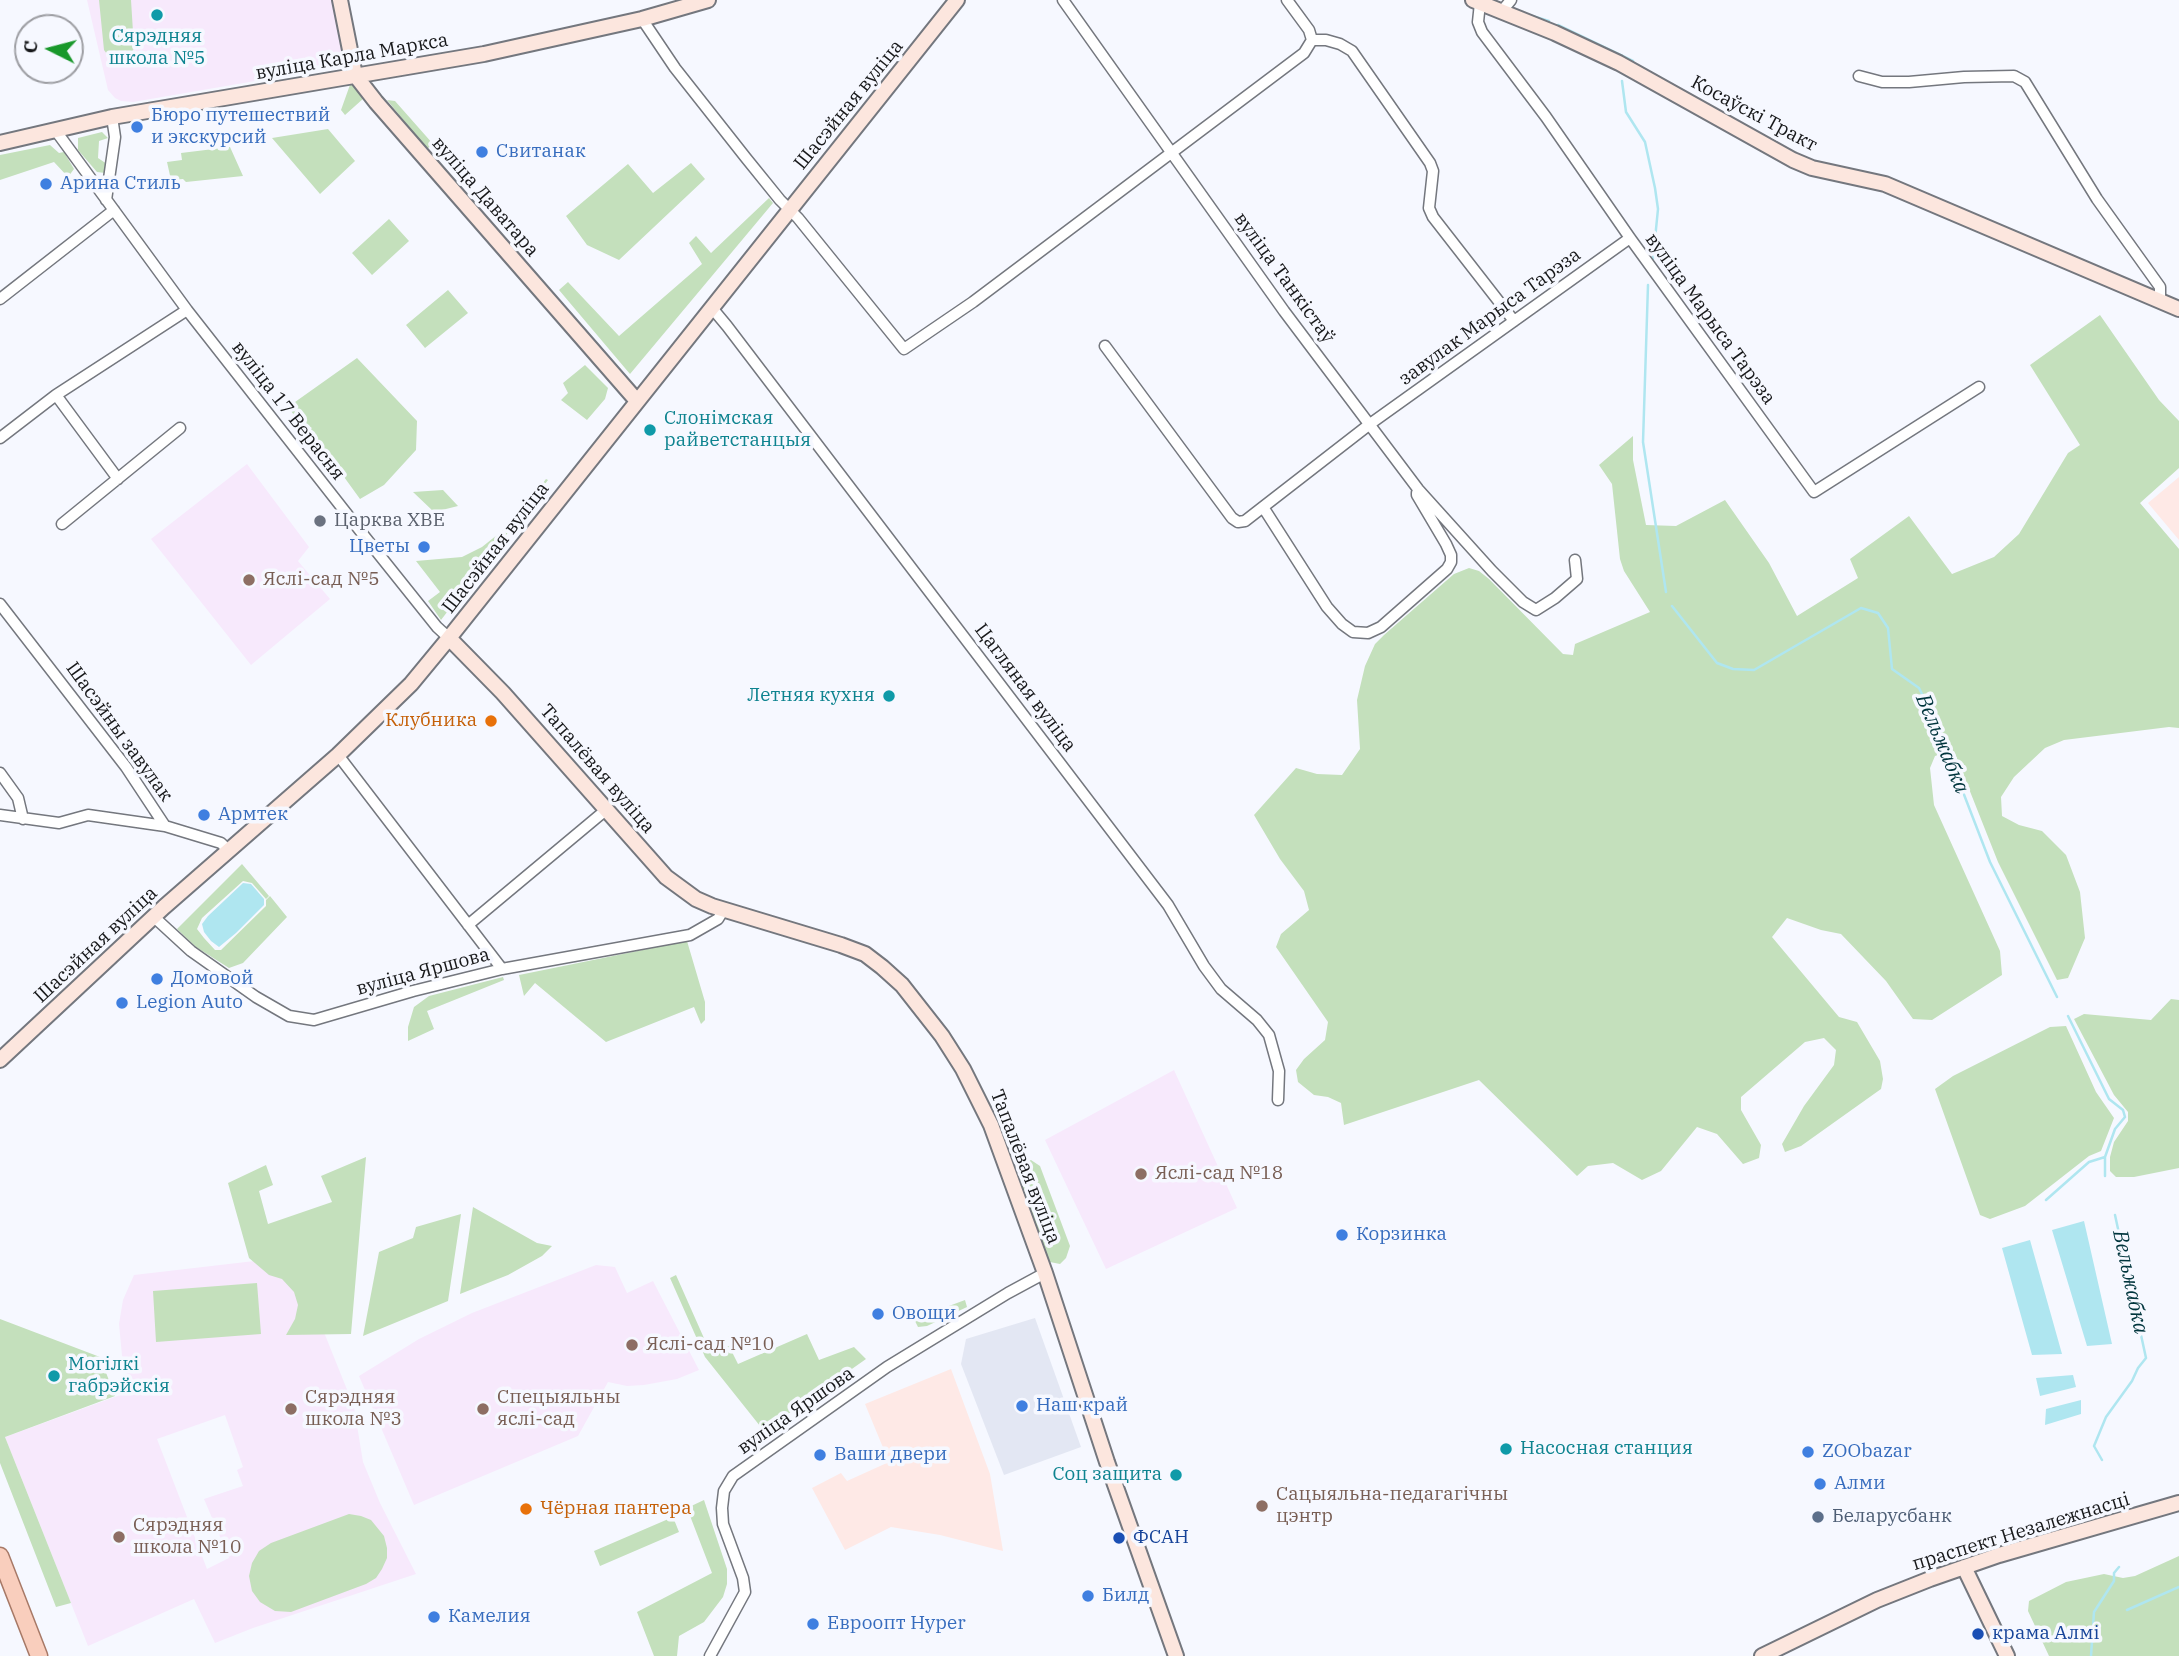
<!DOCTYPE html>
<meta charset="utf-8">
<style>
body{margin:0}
#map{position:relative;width:2179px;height:1656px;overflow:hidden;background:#f6f8ff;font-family:"IBM Plex Serif",serif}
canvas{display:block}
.north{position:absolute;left:14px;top:14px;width:70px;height:70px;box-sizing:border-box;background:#f6f8ff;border:2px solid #9d9ea3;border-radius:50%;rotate:276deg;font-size:19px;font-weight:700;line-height:28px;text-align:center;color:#17181a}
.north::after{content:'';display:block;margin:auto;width:24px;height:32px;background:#19982b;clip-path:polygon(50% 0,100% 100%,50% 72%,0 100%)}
</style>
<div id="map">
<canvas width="2179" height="1656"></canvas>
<div class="north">С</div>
</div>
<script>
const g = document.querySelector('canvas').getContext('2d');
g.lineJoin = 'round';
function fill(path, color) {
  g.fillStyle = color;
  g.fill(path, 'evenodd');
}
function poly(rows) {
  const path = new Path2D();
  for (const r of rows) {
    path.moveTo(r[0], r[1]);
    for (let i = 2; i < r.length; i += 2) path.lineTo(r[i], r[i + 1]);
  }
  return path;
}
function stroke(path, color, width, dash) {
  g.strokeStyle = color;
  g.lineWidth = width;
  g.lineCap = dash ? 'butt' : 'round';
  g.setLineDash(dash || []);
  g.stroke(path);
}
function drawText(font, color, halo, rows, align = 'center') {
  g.font = font + ' "IBM Plex Serif",serif';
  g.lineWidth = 7;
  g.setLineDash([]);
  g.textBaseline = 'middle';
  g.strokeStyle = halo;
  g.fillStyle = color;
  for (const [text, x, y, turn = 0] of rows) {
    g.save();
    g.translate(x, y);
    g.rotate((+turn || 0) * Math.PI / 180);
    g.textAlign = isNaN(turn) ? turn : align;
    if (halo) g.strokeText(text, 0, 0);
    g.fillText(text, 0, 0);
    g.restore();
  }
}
const built = poly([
 [1035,1318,1081,1447,1004,1475,961,1364,966,1339]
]);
const industrial = poly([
 [2179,477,2179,540,2148,503],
 [951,1369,990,1474,1003,1551,940,1535,891,1527,845,1550,812,1488,841,1473,847,1481,889,1462,865,1404]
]);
const education = poly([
 [87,0,332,0,344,53,325,69,133,102,121,101,115,98,108,90],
 [247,464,309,547,298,561,330,599,251,665,151,539],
 [1174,1070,1237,1208,1106,1269,1045,1140],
 [263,1260,303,1280,354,1407,363,1462,380,1503,416,1574,253,1628,215,1643,194,1599,88,1646,5,1437,134,1390,123,1366,119,1324,123,1300,134,1275],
 [225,1415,243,1467,237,1470,243,1486,204,1499,229,1558,207,1569,157,1439],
 [596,1265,615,1267,627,1293,653,1281,699,1370,677,1379,644,1385,627,1386,608,1382,578,1436,414,1505,359,1376,419,1339,472,1313]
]);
const green = poly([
 [99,0,131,0,134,48,132,52,125,59,110,58,104,50],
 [351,82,364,98,345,115,341,110],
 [387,100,395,101,433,144,427,149],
 [328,129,355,161,320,194,272,138],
 [102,132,108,138,99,141,98,158,107,164,105,173,97,172,78,150,78,138],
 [50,145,59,153,64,152,74,169,68,177,54,162,0,180,0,155],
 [230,147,243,176,186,182,183,179,171,180,167,162,182,160,181,153],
 [691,163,705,179,619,260,587,245,566,216,628,164,653,193],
 [484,188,511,220,505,226,485,204],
 [769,198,773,203,630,374,559,290,568,282,619,336,702,264,689,243,696,236,711,253],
 [389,219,409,241,372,275,352,253],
 [448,290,468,313,425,348,406,325],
 [2100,315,2159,400,2179,421,2179,468,2140,503,2179,549,2179,728,2169,727,2064,740,2045,748,2014,777,2001,797,2002,816,2019,825,2042,831,2066,855,2080,892,2085,938,2068,978,2057,980,1998,862,1954,751,1935,756,1930,768,1934,805,2000,951,2002,975,1932,1020,1913,1019,1886,981,1841,934,1821,930,1787,918,1772,937,1839,1017,1857,1022,1880,1061,1883,1079,1881,1089,1801,1146,1785,1152,1782,1144,1804,1106,1834,1065,1836,1050,1824,1038,1805,1042,1741,1097,1741,1110,1761,1145,1759,1158,1743,1164,1717,1134,1697,1127,1661,1171,1642,1180,1613,1163,1588,1166,1577,1176,1479,1080,1344,1125,1341,1103,1328,1097,1314,1095,1298,1082,1296,1070,1304,1059,1325,1040,1328,1022,1276,947,1281,934,1309,910,1304,891,1280,859,1254,815,1296,768,1317,774,1342,775,1360,749,1357,700,1365,666,1375,644,1384,635,1454,574,1469,568,1479,571,1489,579,1563,654,1573,655,1575,644,1650,612,1624,571,1620,559,1612,484,1599,465,1633,436,1633,460,1646,525,1676,526,1725,500,1769,563,1797,616,1858,578,1850,559,1909,516,1952,574,1994,557,2019,534,2068,453,2080,445,2030,365],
 [357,358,417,421,416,450,384,485,360,499,310,430,312,428,297,419,288,407],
 [585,365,608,388,605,399,587,420,561,400,568,393,563,383],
 [546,479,548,480,441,620,428,601,440,592,416,561,462,557,482,547,512,523],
 [443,490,458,506,434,512,413,492],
 [242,864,269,896,266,899,252,883,243,881,202,918,197,929,204,938,215,950,221,950,266,906,266,900,270,896,287,917,243,963,229,968,196,947,177,929],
 [687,941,705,1002,705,1020,701,1024,694,1007,606,1042,535,983,524,996,519,975],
 [503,977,504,980,427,1011,434,1029,408,1041,408,1027,414,1007,429,996],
 [2171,999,2179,1000,2179,1168,2134,1177,2116,1177,2110,1171,2110,1157,2114,1142,2128,1121,2128,1112,2114,1095,2074,1019,2084,1014,2151,1020],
 [2066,1026,2096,1092,2114,1118,2101,1151,2089,1156,2025,1206,1990,1219,1980,1215,1935,1089,1953,1076,2050,1027],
 [366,1157,351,1334,286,1335,295,1319,298,1305,294,1292,282,1279,269,1275,249,1258,228,1183,266,1165,273,1185,259,1191,268,1224,332,1202,321,1176],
 [1031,1160,1040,1166,1070,1246,1066,1258,1060,1264,1050,1262,1045,1253,1020,1182,1018,1171,1022,1164],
 [473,1207,537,1243,552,1246,542,1256,508,1275,460,1294],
 [461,1214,448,1301,363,1336,379,1252,413,1238,416,1227],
 [676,1275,711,1354,729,1346,738,1364,807,1334,819,1360,854,1347,866,1359,764,1431,705,1357,670,1278],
 [257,1283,261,1334,156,1342,153,1291],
 [965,1300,967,1307,927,1326,918,1327,914,1319],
 [0,1319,100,1357,115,1396,5,1437,71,1603,56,1607,0,1463],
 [704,1500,727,1569,727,1584,723,1597,704,1622,679,1636,677,1656,654,1656,637,1612,712,1573,687,1508],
 [349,1514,361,1516,371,1520,384,1536,387,1548,387,1558,382,1569,376,1578,366,1584,291,1612,275,1611,260,1602,252,1591,249,1576,252,1563,259,1551,271,1543],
 [673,1517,679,1532,600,1566,594,1551],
 [2179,1556,2179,1656,2049,1656,2028,1611,2029,1601,2066,1582,2104,1574,2123,1578,2135,1576]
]);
const water = poly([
 [243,883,251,884,264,899,264,905,236,933,219,947,211,941,204,932,202,924,208,916],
 [2084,1221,2112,1344,2087,1346,2052,1230],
 [2030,1240,2062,1354,2032,1355,2002,1248],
 [2073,1375,2076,1387,2040,1396,2036,1378],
 [2081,1400,2081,1414,2045,1425,2046,1409]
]);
const stream = poly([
 [1529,15,1549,21],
 [1558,25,1633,61],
 [1622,81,1626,112,1645,142,1655,188,1658,209,1653,259],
 [1648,285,1643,442,1666,592],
 [1672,606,1717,663,1733,669,1754,670,1861,608,1878,613,1888,628,1892,669,1919,688,1936,722,1990,862,2057,997],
 [2068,1016,2109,1099,2123,1110,2125,1117,2115,1129,2105,1157,2105,1176],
 [2046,1200,2089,1162,2105,1157],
 [2102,1460,2094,1446,2106,1417,2132,1381,2138,1368,2146,1358,2115,1215],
 [2127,1610,2179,1587],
 [2091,1656,2094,1612,2114,1581,2114,1573,2119,1567]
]);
const street = poly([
 [1063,0,1284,311,1418,489,1492,571,1523,602,1536,610,1555,598,1577,579,1575,560],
 [1480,3,1478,22,1482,32,1546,117,1630,238,1814,492,1979,387],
 [1501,12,1511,0],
 [642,19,675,68,746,158,780,200,798,218,904,349,973,302,1304,53,1312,40,1309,30,1287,0],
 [1312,40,1326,40,1340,44,1352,51,1430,163,1433,171,1429,208,1433,217,1514,321],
 [1859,76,1882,82,1909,82,1964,77,2014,76,2025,82,2097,199,2160,287,2160,301],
 [56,131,187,310,365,537,437,627,449,638],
 [106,200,115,137,112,117],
 [0,299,114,210],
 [712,308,727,326,1168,905,1204,966,1221,989,1257,1020,1269,1035,1279,1071,1278,1100],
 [1105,346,1232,518,1238,522,1245,521,1263,507],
 [56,395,118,479],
 [0,438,56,395,187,310],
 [1417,493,1417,495,1446,544,1451,555,1451,562,1447,569,1381,627,1368,633,1353,632,1342,624,1327,607,1263,507,1370,424,1630,238],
 [62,524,180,428],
 [0,604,126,767,165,826,221,843,229,851],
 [338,755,502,969],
 [0,773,18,798,23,819],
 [0,815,59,823,88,815,165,826],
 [154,917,191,951,256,997,289,1016,314,1020,413,991,502,969,690,935,718,919,724,909],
 [468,925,607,809],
 [710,1656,745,1592,743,1578,723,1524,722,1508,724,1491,733,1476,887,1367,1008,1293,1045,1273]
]);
const secondary = poly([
 [340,0,355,75,376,102,637,401],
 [1473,0,1555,33,1619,63,1793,160,1812,168,1885,184,2179,309],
 [0,143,112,117,484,54,642,19,708,0],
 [449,638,503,693,666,877,696,899,712,906,841,945,865,954,882,967,902,985,942,1036,963,1069,991,1125,1045,1273,1107,1462,1176,1656],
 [0,1060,164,907,338,755,411,684,449,638,957,0],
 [1964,1567,2007,1656],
 [1762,1656,1877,1600,1930,1579,1999,1555,2179,1503]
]);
const primary = poly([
 [0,1556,39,1656]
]);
const markers = [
 [157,15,7,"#0f9aa8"],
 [137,127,7,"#3f7fe0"],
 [482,152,7,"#3f7fe0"],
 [46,184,7,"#3f7fe0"],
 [650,430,7,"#0f9aa8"],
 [320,521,7,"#6b7280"],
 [424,547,7,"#3f7fe0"],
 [249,580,7,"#8d6e63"],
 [889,696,7,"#0f9aa8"],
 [491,721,7,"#e8710a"],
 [204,815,7,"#3f7fe0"],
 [157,979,7,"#3f7fe0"],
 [122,1003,7,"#3f7fe0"],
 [1141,1174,7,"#8d6e63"],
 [1342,1235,7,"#3f7fe0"],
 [878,1314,7,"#3f7fe0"],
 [632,1345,7,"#8d6e63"],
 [54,1376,7,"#0f9aa8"],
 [1022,1406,7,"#3f7fe0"],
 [291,1409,7,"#8d6e63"],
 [483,1409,7,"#8d6e63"],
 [1506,1449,7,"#0f9aa8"],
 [1808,1452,7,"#3f7fe0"],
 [820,1455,7,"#3f7fe0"],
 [1176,1475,7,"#0f9aa8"],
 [1820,1484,7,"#3f7fe0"],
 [1262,1506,7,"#8d6e63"],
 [526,1509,7,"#e8710a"],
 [1818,1517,7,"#5c6f8a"],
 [119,1537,7,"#8d6e63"],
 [1119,1538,7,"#1a4fb4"],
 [1088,1596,7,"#3f7fe0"],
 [434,1617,7,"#3f7fe0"],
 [813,1624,7,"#3f7fe0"],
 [1978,1634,7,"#1a4fb4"]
];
const cultureNames = [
 ["Сярэдняя",157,37,"center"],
 ["школа №5",157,59,"center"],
 ["Слонімская",664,419],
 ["райветстанцыя",664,441],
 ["Летняя кухня",875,696,"right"],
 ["Могілкі",68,1365],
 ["габрэйскія",68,1387],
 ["Насосная станция",1520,1449],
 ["Соц защита",1162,1475,"right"]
];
const streetNames = [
 ["вуліца Карла Маркса",352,57,-10],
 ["Шасэйная вуліца",849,105,-51],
 ["Косаўскі Тракт",1754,114,28],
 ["вуліца Даватара",485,197,49],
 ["вуліца Танкістаў",1284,278,54],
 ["завулак Марыса Тарэза",1490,317,-36],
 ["вуліца Марыса Тарэза",1710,319,54],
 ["вуліца 17 Верасня",288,411,52],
 ["Шасэйная вуліца",496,548,-52],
 ["Цагляная вуліца",1025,688,53],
 ["Шасэйны завулак",119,732,54],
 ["Тапалёвая вуліца",597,769,49],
 ["Шасэйная вуліца",96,945,-43],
 ["вуліца Яршова",423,972,-15],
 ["Тапалёвая вуліца",1025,1167,69],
 ["вуліца Яршова",796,1411,-35],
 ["праспект Незалежнасці",2021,1532,-17]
];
const shopNames = [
 ["Бюро путешествий",151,116],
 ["и экскурсий",151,138],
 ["Свитанак",496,152],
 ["Арина Стиль",60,184],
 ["Цветы",410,547,"right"],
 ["Армтек",218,815],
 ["Домовой",171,979],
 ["Legion Auto",136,1003],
 ["Корзинка",1356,1235],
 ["Овощи",892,1314],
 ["Наш край",1036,1406],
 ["ZOObazar",1822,1452],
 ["Ваши двери",834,1455],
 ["Алми",1834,1484],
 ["Билд",1102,1596],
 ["Камелия",448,1617],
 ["Евроопт Hyper",827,1624]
];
const worshipNames = [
 ["Царква ХВЕ",334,521]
];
const educationNames = [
 ["Яслі-сад №5",263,580],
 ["Яслі-сад №18",1155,1174],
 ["Яслі-сад №10",646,1345],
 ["Сярэдняя",305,1398],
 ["школа №3",305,1420],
 ["Спецыяльны",497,1398],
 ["яслі-сад",497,1420],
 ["Сацыяльна-педагагічны",1276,1495],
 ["цэнтр",1276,1517],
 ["Сярэдняя",133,1526],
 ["школа №10",133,1548]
];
const foodNames = [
 ["Клубника",477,721],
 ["Чёрная пантера",540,1509,"left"]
];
const serviceNames = [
 ["Беларусбанк",1832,1517]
];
const transitNames = [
 ["ФСАН",1133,1538],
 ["крама Алмі",1992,1634]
];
const waterNames = [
 ["Вельжабка",1942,744,67],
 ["Вельжабка",2130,1282,78]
];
fill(built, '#e3e7f3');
fill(industrial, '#fee9e6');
fill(education, '#f7e9fc');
fill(green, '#c4e0bc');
fill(water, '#afe6f0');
stroke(stream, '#afe6f0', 2.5);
stroke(street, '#74777e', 13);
stroke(secondary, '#74777e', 18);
stroke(primary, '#a77967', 19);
stroke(street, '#fff', 10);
stroke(secondary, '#fce6de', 14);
stroke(primary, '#f9cebd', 16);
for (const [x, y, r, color] of markers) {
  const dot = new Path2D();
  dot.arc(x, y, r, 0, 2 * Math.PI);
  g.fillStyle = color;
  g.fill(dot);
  stroke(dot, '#f6f8ff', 2.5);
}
drawText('19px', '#0d838f', '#f6f8ff', cultureNames, 'left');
drawText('19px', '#17181a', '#f6f8ff', streetNames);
drawText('19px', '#366cbe', '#f6f8ff', shopNames, 'left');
drawText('19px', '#5b616d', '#f6f8ff', worshipNames, 'left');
drawText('19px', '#785e54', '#f6f8ff', educationNames, 'left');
drawText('19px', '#c56008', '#f6f8ff', foodNames, 'right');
drawText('19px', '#4e5e75', '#f6f8ff', serviceNames, 'left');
drawText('19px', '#164399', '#f6f8ff', transitNames, 'left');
drawText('italic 21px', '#00353d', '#f6f8ff', waterNames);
</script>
